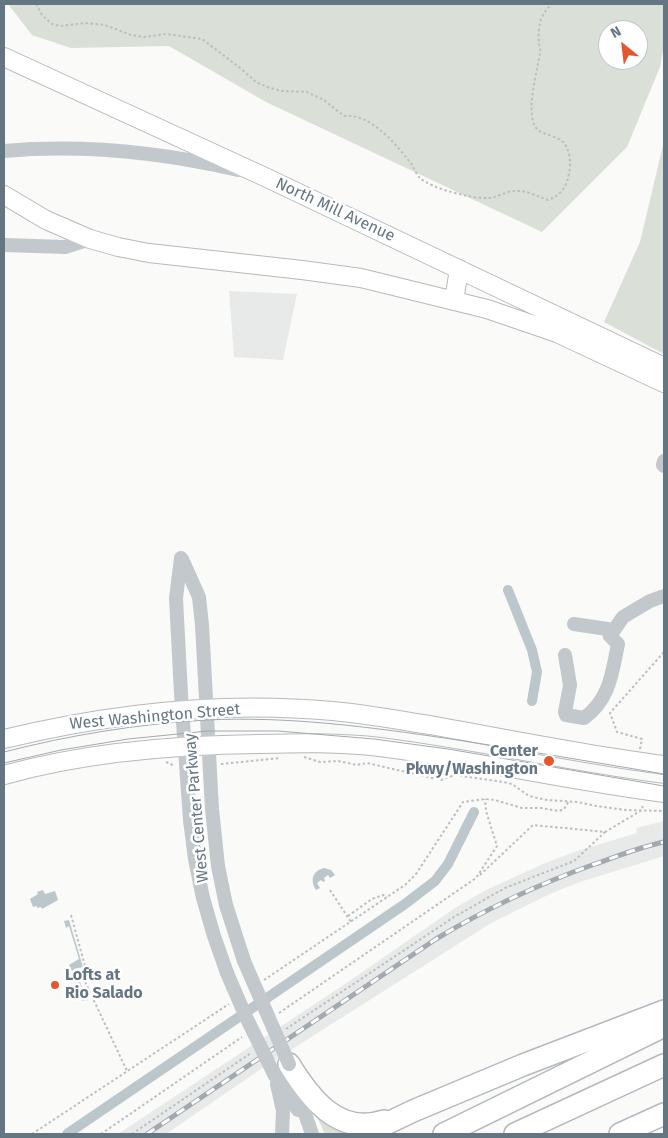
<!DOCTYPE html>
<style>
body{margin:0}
#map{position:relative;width:668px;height:1138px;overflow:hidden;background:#fafaf8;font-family:"Fira Sans",sans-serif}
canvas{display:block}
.frame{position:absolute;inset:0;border:5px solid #657683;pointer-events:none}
.north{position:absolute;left:598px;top:20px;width:50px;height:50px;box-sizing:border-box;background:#fff;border:1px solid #c1c8cd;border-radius:50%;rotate:331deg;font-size:14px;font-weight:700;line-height:20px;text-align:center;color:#657683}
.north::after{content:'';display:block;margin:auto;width:18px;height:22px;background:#e4572e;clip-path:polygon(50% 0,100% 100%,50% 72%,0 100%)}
</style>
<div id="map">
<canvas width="668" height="1138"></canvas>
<div class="frame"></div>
<div class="north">N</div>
</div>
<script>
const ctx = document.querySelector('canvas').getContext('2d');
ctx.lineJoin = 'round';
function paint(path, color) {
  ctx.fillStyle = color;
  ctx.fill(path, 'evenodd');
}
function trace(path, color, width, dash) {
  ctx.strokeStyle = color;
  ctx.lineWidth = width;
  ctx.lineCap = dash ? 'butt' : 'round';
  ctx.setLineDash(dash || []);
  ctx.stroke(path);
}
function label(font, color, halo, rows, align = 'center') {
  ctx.font = font + ' "Fira Sans",sans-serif';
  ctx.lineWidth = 5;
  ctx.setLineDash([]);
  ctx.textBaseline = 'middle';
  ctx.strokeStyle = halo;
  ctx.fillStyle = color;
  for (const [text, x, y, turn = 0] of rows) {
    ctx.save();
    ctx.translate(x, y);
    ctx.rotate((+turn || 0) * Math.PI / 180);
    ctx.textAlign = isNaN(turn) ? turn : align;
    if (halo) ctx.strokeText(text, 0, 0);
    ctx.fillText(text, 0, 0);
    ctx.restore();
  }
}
paint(new Path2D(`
 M229 291 297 294 283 360 234 357Z
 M664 821V856L583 881 552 893 491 923 261 1069 166 1134H118L345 984 455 908 486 890 543 864 574 852 637 833 636 828Z`), '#e8e9e9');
paint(new Path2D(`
 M8 4H664V46L660 67 627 147 542 232 266 102 169 46 71 48 32 35ZM608 30H638V60H608Z
 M664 141V354L604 322 640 242Z
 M313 1108 353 1129 341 1134H325Z`), '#dadfd7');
paint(new Path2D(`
 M324 868 331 870 335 875 330 878 328 875 324 878 325 881 323 882 321 880 317 883 320 888 316 890C310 881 312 871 324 868Z
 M43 890 45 894 55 891 58 900 42 909 41 907 37 908V906L33 907 30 899 38 894 37 892Z
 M69 920 83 967 74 969 88 1000 82 1001 81 998 84 996 69 965 79 959 69 926 66 928 64 921Z`), '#bbc7cb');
trace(new Path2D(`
 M508 590 532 650 537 672 532 701
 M67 1134 405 904 435 881 448 864 474 812`), '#bbc7cb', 10);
const major = new Path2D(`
 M4 57 265 177 664 367
 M4 195 46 220 90 239 118 247 149 253 302 270 361 278 487 309 557 333 664 383
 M454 301 459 269
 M4 739C111 713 223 701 333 711 366 714 398 720 430 725 508 739 586 755 664 765
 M4 775C86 752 173 745 259 744 299 743 340 742 380 747 475 759 569 781 664 793`);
const highway = new Path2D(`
 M289 1064C310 1098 338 1136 384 1121
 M365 1134 413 1111 523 1065 664 1011
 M444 1134 664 1026
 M515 1134 664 1065
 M620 1134 664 1114`);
trace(major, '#b5babe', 20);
trace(highway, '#b4b9bd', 24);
trace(new Path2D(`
 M36 4 42 15 52 24 60 26 86 23 105 25 131 35 144 37 166 34 202 39 239 67 256 82 267 87 282 91 307 92 324 100 344 116C371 113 397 145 412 165 414 169 417 175 420 178 432 189 473 199 489 198 498 197 506 191 515 191 526 190 537 196 548 200 553 198 557 196 561 192 571 181 574 153 563 142 553 133 536 136 533 121 528 103 537 72 540 53 541 49 539 46 539 42 538 35 539 26 541 19 544 13 547 8 552 4
 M640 749 642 739 617 732 610 713 664 652
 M304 757 320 762 338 761 357 765 367 763 441 780 455 775 503 782 512 784 529 796 547 800 578 802 596 806 626 810 664 811
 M166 762 175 766
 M221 764 280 758
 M480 875 533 825 605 832 642 810 643 804
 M330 890 351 922
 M71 915 85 966 82 975 127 1071
 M348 916 372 899 383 895 387 897
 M264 980 405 885 416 874 463 802 485 799 495 800 522 808H541L559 811 564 809 569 801
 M279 1013 476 878 497 846 486 811 485 799
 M286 1029 454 917 505 888 574 861 605 832
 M32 1134 229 1004
 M101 1134 242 1037
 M132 1134 251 1053`), '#bbbfc2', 2, [2.5, 2.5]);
trace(new Path2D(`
 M4 151C83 144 160 152 238 170
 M4 245 65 247 90 239
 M664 461 663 465 664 466
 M181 558 176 598 181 694 190 820 195 859 203 898 214 936 227 973
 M182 559 199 597 202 625 212 809 218 866 226 905 244 961
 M574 624 614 630
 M565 655 570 685 565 712 566 715 584 718C610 699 612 673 618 644L610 636 623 617 650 601 664 596
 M274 1074 298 1110
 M293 1079 312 1134
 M277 1084 283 1111 282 1134`), '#c3c8cc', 14);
trace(major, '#fff', 18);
trace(highway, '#fff', 21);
trace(new Path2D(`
 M4 752C70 735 138 724 206 720 288 716 370 727 451 739 522 750 593 762 664 774
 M4 763 61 750 128 739 208 731H278L374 739 448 749 664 786`), '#a2aab0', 1);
const rail = new Path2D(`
 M147 1134 436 939C487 908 539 884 595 864 618 856 640 847 664 842`);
trace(rail, '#a2aab0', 5);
trace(rail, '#fff', 3, [9]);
trace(new Path2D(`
 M244 961 289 1064
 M227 973 246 1017 274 1074`), '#c3c8cc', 14);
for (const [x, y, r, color] of [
 [549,761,6,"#e4572e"],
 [55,985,5,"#e4572e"]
]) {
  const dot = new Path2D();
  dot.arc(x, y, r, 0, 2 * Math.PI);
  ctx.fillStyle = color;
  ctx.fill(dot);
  trace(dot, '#fff', 2);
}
label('16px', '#657683', '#fff', [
 ["North Mill Avenue",335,210,25],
 ["West Washington Street",155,717,-5],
 ["West Center Parkway",197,808,-95]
]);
label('bold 16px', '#657683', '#fff', [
 ["Center",538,752],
 ["Pkwy/Washington",538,770],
 ["Lofts at",65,976,"left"],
 ["Rio Salado",65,994,"left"]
], 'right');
</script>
